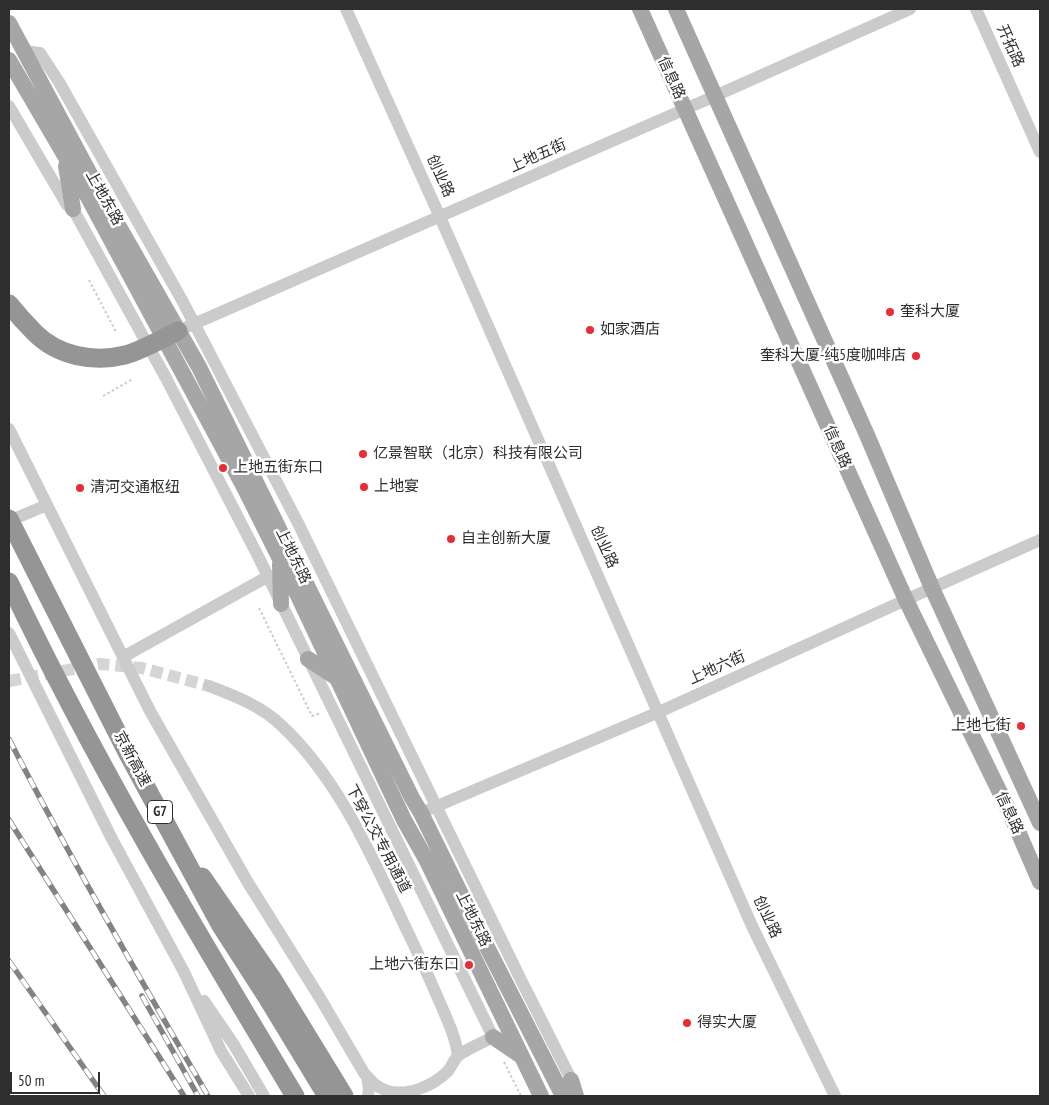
<!DOCTYPE html>
<meta charset="utf-8">
<style>
body{margin:0}
#map{position:relative;width:1049px;height:1105px;overflow:hidden;background:#fff;font-family:"PT Sans Narrow",sans-serif}
canvas{display:block}
.frame{position:absolute;inset:0;border:10px solid #2e2e2e;pointer-events:none}
.scale{position:absolute;left:10px;top:1072px;width:90px;height:22px;box-sizing:border-box;border:2px solid #2e2e2e;border-top:0;padding-left:6px;font-size:15px;line-height:18px;white-space:nowrap;color:#2e2e2e;-webkit-text-stroke:4px #fff;paint-order:stroke}
</style>
<div id="map">
<canvas width="1049" height="1105"></canvas>
<div class="frame"></div>
<div class="scale">50 m</div>
</div>
<script>
const ctx = document.querySelector('canvas').getContext('2d');
ctx.lineJoin = 'round';
function trace(path, color, width, dash) {
  ctx.strokeStyle = color;
  ctx.lineWidth = width;
  ctx.lineCap = dash ? 'butt' : 'round';
  ctx.setLineDash(dash || []);
  ctx.stroke(path);
}
function label(font, color, halo, rows, align = 'center') {
  ctx.font = font + ' "PT Sans Narrow","Noto Sans SC",sans-serif';
  ctx.lineWidth = 5;
  ctx.setLineDash([]);
  ctx.textBaseline = 'middle';
  ctx.strokeStyle = halo;
  ctx.fillStyle = color;
  for (const [text, x, y, turn = 0] of rows) {
    ctx.save();
    ctx.translate(x, y);
    ctx.rotate((+turn || 0) * Math.PI / 180);
    ctx.textAlign = isNaN(turn) ? turn : align;
    if (halo) ctx.strokeText(text, 0, 0);
    ctx.fillText(text, 0, 0);
    ctx.restore();
  }
}
trace(new Path2D(`
 M9 681 100 664 142 668 209 686`), '#d5d5d5', 12, [12, 6]);
trace(new Path2D(`
 M89 280 116 332
 M103 396 133 379
 M259 608 312 716 321 713
 M504 1062 521 1096`), '#cbcbcb', 2, [2.5, 2.5]);
trace(new Path2D(`
 M346 9 440 217 752 926 835 1096
 M976 9 1040 152
 M24 51 40 53 59 82 183 302 298 523 521 980 575 1087
 M9 106 67 205 73 209 167 380 259 558 493 1037C482 1043 469 1048 459 1055 454 1059 452 1066 448 1071 433 1086 406 1098 385 1090 376 1087 370 1080 364 1073L320 998 247 881 150 711 9 429
 M187 327 715 96 910 9
 M9 521 47 505
 M9 633 112 839 184 972 221 1051 249 1096
 M123 657 267 577
 M209 686C235 696 262 706 282 726 343 783 377 869 413 943 423 964 432 984 441 1005 448 1022 456 1038 458 1056
 M430 809 659 712 932 588 1040 540
 M204 1001 234 1045 264 1096
 M367 1076 369 1089 368 1096`), '#cbcbcb', 12);
trace(new Path2D(`
 M640 9 906 600 1010 813 1040 882
 M676 9 867 435 932 588 1040 823
 M9 23 106 204 199 367 412 798 421 813 487 947 563 1096
 M9 60 75 173 244 487 294 587 404 820 426 859 541 1096
 M66 166 73 209
 M280 564 281 604
 M308 659 337 678
 M493 1037 521 1056
 M571 1080 576 1096`), '#a6a6a6', 16);
trace(new Path2D(`
 M9 304C17 314 26 324 35 333 58 356 94 363 125 355 143 350 161 339 178 331
 M202 877 273 980 344 1096`), '#959595', 19);
const rail = new Path2D(`
 M9 739C71 860 140 978 208 1096
 M9 820 184 1096
 M9 961 104 1096
 M142 996 198 1096`);
trace(rail, '#838383', 5.5);
trace(rail, '#fff', 4, [11]);
trace(new Path2D(`
 M9 519 127 752 220 924 267 997 327 1096
 M9 582C93 759 194 928 295 1096`), '#959595', 19);
for (const [x, y, r, color] of [
 [890,312,5,"#e82d34"],
 [590,330,5,"#e82d34"],
 [916,356,5,"#e82d34"],
 [363,454,5,"#e82d34"],
 [223,468,5,"#e82d34"],
 [364,487,5,"#e82d34"],
 [80,488,5,"#e82d34"],
 [451,539,5,"#e82d34"],
 [1021,726,5,"#e82d34"],
 [469,965,5,"#e82d34"],
 [687,1023,5,"#e82d34"]
]) {
  const dot = new Path2D();
  dot.arc(x, y, r, 0, 2 * Math.PI);
  ctx.fillStyle = color;
  ctx.fill(dot);
  trace(dot, '#fff', 2);
}
for (const [x, y, w] of [
 [160,812,25]
]) {
  const box = new Path2D();
  box.roundRect(x - w / 2, y - 11.5, w, 23, 4);
  ctx.fillStyle = '#fff';
  ctx.fill(box);
  trace(box, '#2e2e2e', 1);
}
label('bold 14px', '#2e2e2e', null, [
 ["G7",160,812]
]);
label('15px', '#2e2e2e', '#fff', [
 ["开拓路",1010,46,66],
 ["信息路",671,78,66],
 ["上地五街",538,156,-24],
 ["创业路",440,176,66],
 ["上地东路",104,198,61],
 ["信息路",837,447,66],
 ["创业路",604,547,66],
 ["上地东路",293,556,64],
 ["上地六街",717,668,-24],
 ["京新高速",132,759,62],
 ["信息路",1009,813,65],
 ["下穿公交专用通道",378,839,62],
 ["创业路",767,917,65],
 ["上地东路",473,919,64]
]);
label('15px', '#2e2e2e', '#fff', [
 ["奎科大厦",900,312],
 ["如家酒店",600,330],
 ["奎科大厦-纯5度咖啡店",906,356,"right"],
 ["亿景智联（北京）科技有限公司",373,454],
 ["上地五街东口",233,468],
 ["上地宴",374,487],
 ["清河交通枢纽",90,488],
 ["自主创新大厦",461,539],
 ["上地七街",1011,726,"right"],
 ["上地六街东口",459,965,"right"],
 ["得实大厦",697,1023]
], 'left');
</script>
